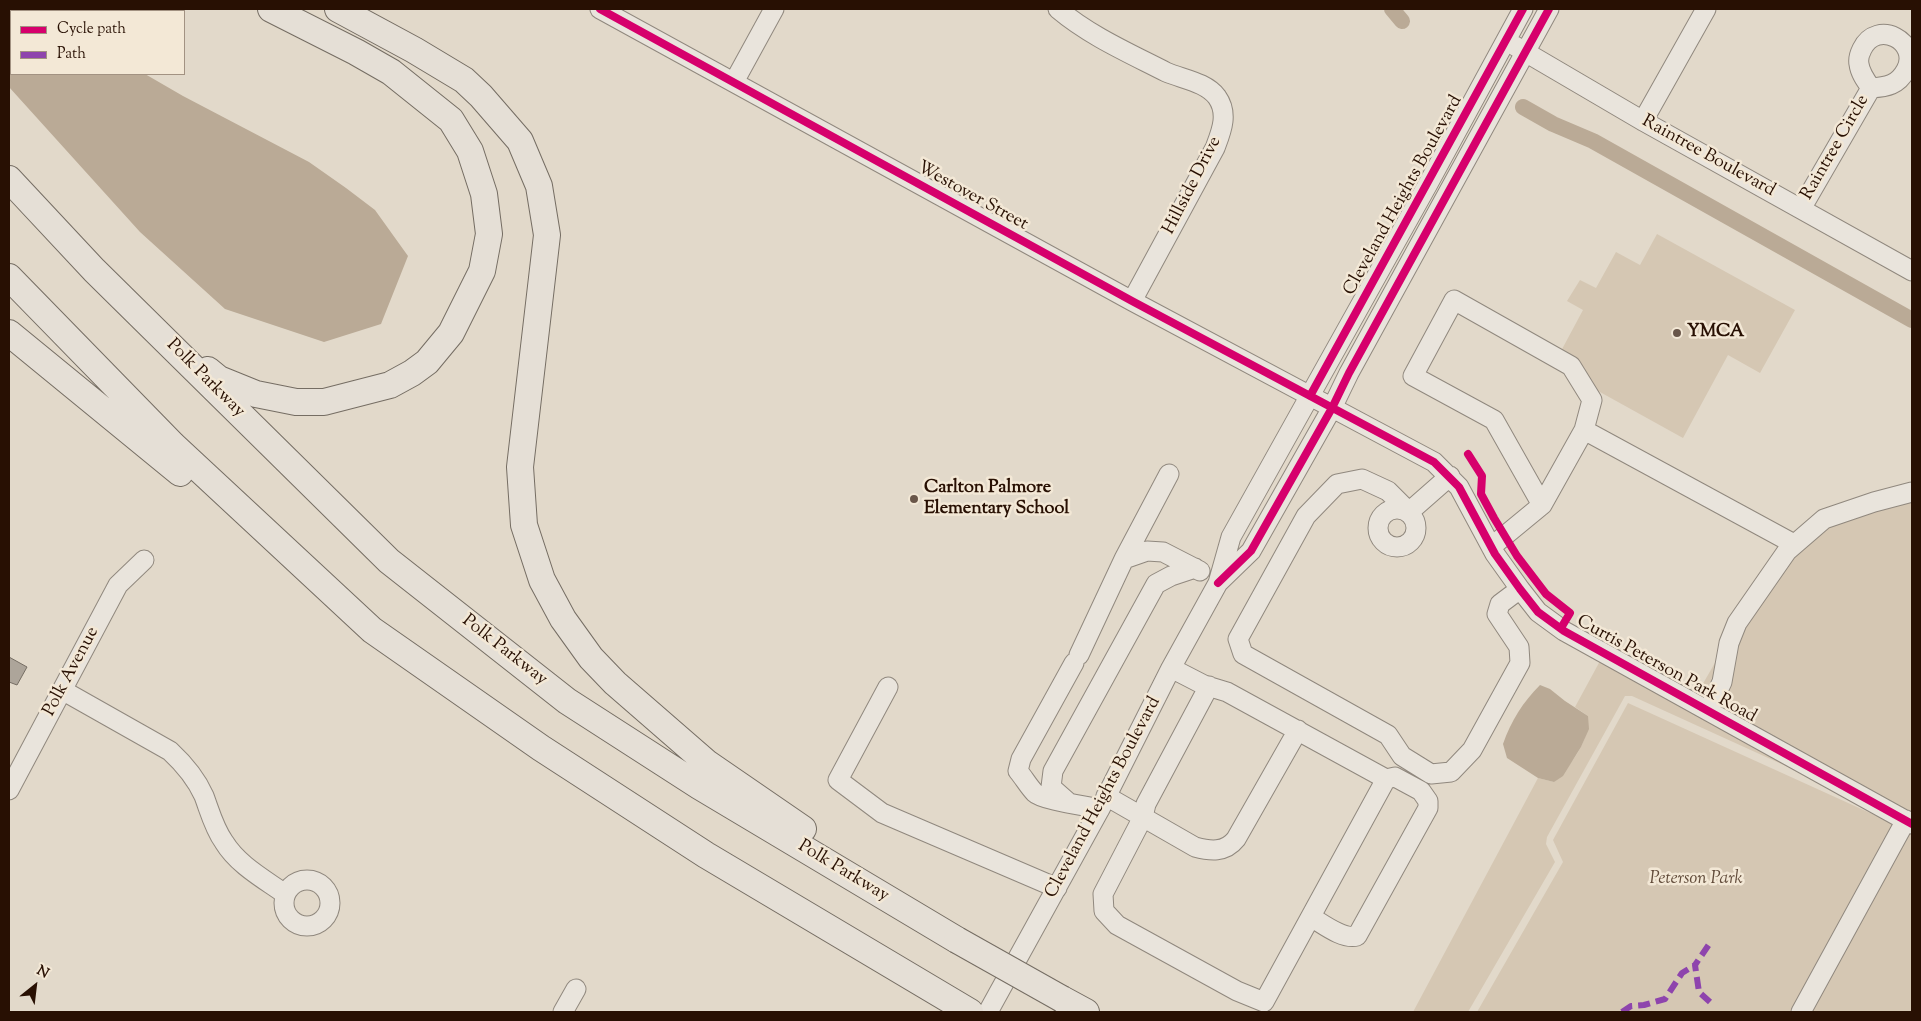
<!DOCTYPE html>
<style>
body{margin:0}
#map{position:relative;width:1921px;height:1021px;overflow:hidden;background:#e2d9ca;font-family:"Sorts Mill Goudy",serif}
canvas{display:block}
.frame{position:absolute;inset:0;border:10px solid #281003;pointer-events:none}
.legend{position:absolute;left:10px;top:10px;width:175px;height:65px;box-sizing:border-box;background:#f3e8d6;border:1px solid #a29282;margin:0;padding:6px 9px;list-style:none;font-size:15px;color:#281003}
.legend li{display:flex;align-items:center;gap:10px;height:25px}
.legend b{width:25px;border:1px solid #a29282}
.north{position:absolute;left:10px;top:961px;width:50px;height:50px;-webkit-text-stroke:4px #f3e8d6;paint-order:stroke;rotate:29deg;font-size:14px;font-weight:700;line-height:20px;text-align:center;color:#281003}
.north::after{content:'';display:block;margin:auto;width:18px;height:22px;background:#281003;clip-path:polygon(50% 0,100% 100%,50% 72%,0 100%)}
</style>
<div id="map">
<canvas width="1921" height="1021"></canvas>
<div class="frame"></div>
<ul class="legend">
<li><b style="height:6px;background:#d6006c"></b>Cycle path</li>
<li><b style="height:6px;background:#8e44ad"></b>Path</li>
</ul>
<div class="north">N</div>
</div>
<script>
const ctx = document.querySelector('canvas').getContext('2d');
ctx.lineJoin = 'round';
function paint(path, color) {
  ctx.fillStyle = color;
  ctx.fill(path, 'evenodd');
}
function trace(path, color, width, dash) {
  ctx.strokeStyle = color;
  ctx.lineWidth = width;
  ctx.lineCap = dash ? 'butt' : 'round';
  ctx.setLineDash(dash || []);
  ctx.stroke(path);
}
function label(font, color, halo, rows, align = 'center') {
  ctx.font = font + ' "Sorts Mill Goudy",serif';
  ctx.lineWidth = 5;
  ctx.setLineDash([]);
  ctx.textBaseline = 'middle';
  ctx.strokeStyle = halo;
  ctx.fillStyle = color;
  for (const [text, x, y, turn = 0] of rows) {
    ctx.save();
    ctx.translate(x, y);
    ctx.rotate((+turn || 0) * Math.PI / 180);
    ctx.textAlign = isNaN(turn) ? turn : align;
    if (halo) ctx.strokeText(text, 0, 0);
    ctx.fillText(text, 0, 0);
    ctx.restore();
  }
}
paint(new Path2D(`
 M1657 234 1795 310 1760 373 1728 355 1683 438 1553 366 1583 310 1567 301 1580 280 1596 288 1616 252 1640 265Z
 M1912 501V813L1697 694 1789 534Z
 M1600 661 1799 772 1632 696H1625L1547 837 1546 844 1555 862 1468 1012H1413L1538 778 1554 782C1572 763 1589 743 1588 716L1575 707Z
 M1628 703 1912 832V1012H1477L1563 862 1553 840Z`), '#d5c7b3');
paint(new Path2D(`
 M9 9H35L39 11H11V74H145L183 96 309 162 346 188 375 210 408 256 381 324 324 342 225 309 140 232 9 87Z
 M1540 685 1550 689 1565 701 1588 716 1589 729 1581 747 1563 776 1554 782 1538 778 1507 758 1503 744C1511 721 1523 702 1540 685Z`), '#baaa96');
trace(new Path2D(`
 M1392 9 1402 21
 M1523 107 1553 124 1593 141 1912 320`), '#baaa96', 16);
const building = new Path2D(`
 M9 657 27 667 17 685 9 682Z`);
paint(building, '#ada59a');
trace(building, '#756d63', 1);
const minor = new Path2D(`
 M600 9 1132 301 1434 462 1459 487 1495 554 1520 589 1538 612 1564 631 1912 824
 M1058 9C1090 36 1129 53 1166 72 1182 79 1206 82 1217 97 1229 114 1221 132 1215 148L1132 301
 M1515 46 1643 121 1912 271
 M734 82 774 9
 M1643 121 1706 9
 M1801 209 1871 88C1887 87 1898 85 1906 70 1921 42 1877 18 1862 49 1860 53 1858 59 1859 64 1860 73 1866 81 1871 88
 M1584 430 1794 544
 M1450 476 1409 512 1388 491 1362 479 1337 484 1306 516 1238 639 1243 654 1388 735 1402 756 1431 774 1451 772 1472 750 1520 663 1519 647 1497 614 1500 604 1520 589
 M1378 528a19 19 0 1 1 38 0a19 19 0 1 1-38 0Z
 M1491 547 1542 505 1584 430 1592 400 1571 366 1454 300 1413 376 1494 420 1542 505
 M1124 559 1169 474
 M1219 582 1251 551 1332 408 1349 373 1549 9
 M1079 655 1124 559 1147 551 1163 552 1200 571
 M1074 663 1021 759 1018 771C1024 778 1029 787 1035 793 1042 800 1087 806 1100 809
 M1171 668 1204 685 1227 692 1386 779 1264 1002 1237 991 1117 925 1104 911 1103 894 1143 817 1146 804 1209 686
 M888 687 838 780 882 813 1057 888
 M62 690 170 751C184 764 196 778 204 796 210 812 214 828 224 842 238 865 264 879 285 894
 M1708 711 1722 682 1729 643 1737 623 1787 551 1824 519 1874 502 1912 492
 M9 790 118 585 144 560
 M1106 796 1195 847C1210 851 1225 853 1236 839L1298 730
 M1068 802 1051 787 1053 771 1156 584 1171 576 1195 568
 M284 903a23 23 0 1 1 46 0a23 23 0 1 1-46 0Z
 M1311 917C1323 924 1343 940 1357 936L1428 808V801L1421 791 1395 777 1386 779
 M563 1012 576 989
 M988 1012 1100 809 1171 668 1218 583 1231 537 1428 184 1523 9
 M1801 1012 1906 820`);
const highway = new Path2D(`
 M338 9 414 50 464 80 481 96 520 141 539 186 547 235 520 467 524 525 542 580 563 619 591 658 615 683 707 763 803 829
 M9 179 94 270 389 561 567 701 699 786 957 940
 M9 277 173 445 372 630 541 748 706 855 970 1012
 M9 333 180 473
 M208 370 219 379 256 394 296 402H324L390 385 412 373 427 362 451 333 482 271 489 234 484 194 470 151 451 120 391 72 356 52 271 9
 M1062 999 1086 1012`);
trace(minor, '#90887e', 21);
trace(highway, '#756d63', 28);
trace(minor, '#e9e4dc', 19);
trace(highway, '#e5dfd6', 26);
const highwayBridge = new Path2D(`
 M957 940 1062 999`);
trace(highwayBridge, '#756d63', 28, []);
trace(highwayBridge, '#e5dfd6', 26);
trace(new Path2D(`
 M1710 1002 1699 992 1695 965 1710 943
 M1622 1012 1631 1006 1644 1005 1665 999 1682 973 1695 965`), '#8e44ad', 6, [12, 6]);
trace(new Path2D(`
 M600 9 1132 301 1434 462 1459 487 1495 554 1520 589 1538 612 1564 631 1912 824
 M1310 396 1523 9
 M1468 454 1482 476 1481 494 1494 518 1517 556 1546 594 1570 613 1561 628
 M1218 583 1251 551 1332 408 1349 373 1549 9`), '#d6006c', 8);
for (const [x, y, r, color] of [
 [1677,333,5,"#695649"],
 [914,499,5,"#695649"]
]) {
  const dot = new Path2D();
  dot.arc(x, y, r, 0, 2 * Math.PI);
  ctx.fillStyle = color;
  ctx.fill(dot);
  trace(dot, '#f3e8d6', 2);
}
label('18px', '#281003', '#f3e8d6', [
 ["Raintree Circle",1836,148,-60],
 ["Raintree Boulevard",1708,157,29],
 ["Hillside Drive",1193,186,-63],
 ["Cleveland Heights Boulevard",1404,196,-61],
 ["Westover Street",972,197,29],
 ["Polk Parkway",205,379,45],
 ["Polk Parkway",504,651,38],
 ["Curtis Peterson Park Road",1666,670,29],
 ["Polk Avenue",72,672,-62],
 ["Cleveland Heights Boulevard",1104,798,-62],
 ["Polk Parkway",843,872,31]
]);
label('bold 18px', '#281003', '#f3e8d6', [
 ["YMCA",1687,333],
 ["Carlton Palmore",924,489],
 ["Elementary School",924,510]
], 'left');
label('italic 18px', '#614b3a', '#f3e8d6', [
 ["Peterson Park",1696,880]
]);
</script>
